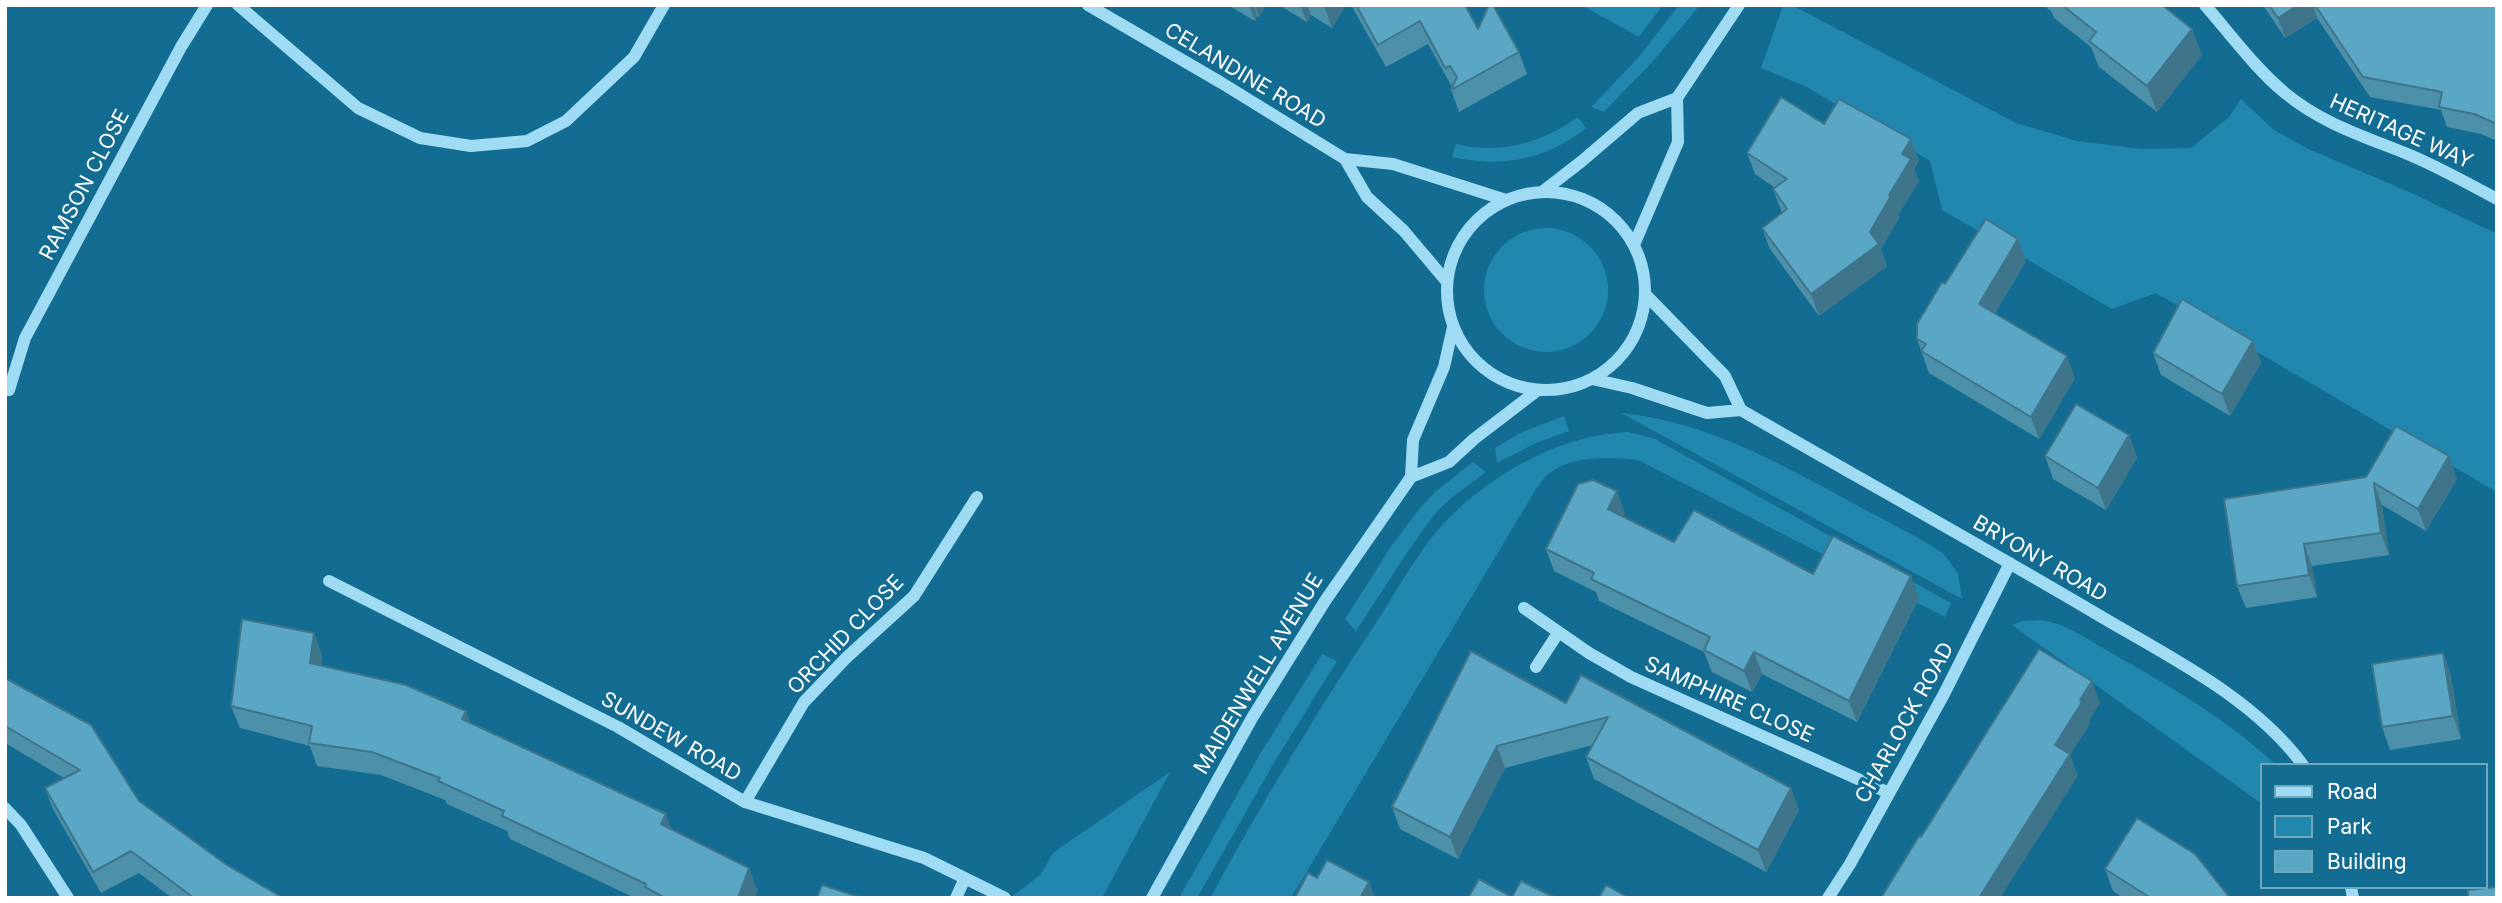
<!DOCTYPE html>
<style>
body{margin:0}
#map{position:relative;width:2502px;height:903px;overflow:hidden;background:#136c91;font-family:Inter,sans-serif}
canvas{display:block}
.frame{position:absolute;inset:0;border:7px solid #fff;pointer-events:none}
.legend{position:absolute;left:2260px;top:763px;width:228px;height:126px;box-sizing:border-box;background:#136c91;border:2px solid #71a7bd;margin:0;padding:9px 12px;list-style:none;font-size:21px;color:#fff}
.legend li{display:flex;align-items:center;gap:14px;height:35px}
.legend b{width:35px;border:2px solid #71a7bd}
</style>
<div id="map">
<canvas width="2502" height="903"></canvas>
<div class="frame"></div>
<ul class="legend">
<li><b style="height:9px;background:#9fdbf2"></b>Road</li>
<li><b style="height:19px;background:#2187ae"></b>Park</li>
<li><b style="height:19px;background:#5aa7c5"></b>Building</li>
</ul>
</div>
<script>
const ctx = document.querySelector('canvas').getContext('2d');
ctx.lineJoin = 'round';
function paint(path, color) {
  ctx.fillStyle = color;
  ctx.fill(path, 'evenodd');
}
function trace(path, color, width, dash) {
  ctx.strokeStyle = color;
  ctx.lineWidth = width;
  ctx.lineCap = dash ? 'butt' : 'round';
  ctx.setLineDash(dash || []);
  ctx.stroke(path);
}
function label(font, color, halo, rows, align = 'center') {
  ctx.font = font + ' Inter,sans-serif';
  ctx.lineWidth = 7;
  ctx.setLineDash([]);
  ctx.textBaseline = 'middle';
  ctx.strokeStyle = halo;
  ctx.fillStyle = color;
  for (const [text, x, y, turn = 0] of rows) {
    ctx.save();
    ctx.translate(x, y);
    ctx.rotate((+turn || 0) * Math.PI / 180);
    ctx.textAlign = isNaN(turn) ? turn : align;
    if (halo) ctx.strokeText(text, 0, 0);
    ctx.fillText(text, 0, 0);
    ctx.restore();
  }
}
paint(new Path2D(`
 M1581 5H1663L1639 37Z
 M1679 5H1700L1655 59 1604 112 1591 107 1638 58Z
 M1783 5H1792L2016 123 2077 141 2141 149 2191 148 2229 117 2241 99 2274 130 2306 148 2414 194 2497 234V492L2156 293 2112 309 1942 210 1930 161 1807 87 1761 68Z
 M1578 117 1586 128C1546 160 1501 168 1452 157L1456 144C1500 155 1542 143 1578 117Z
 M1484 290a62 62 0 1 1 124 0a62 62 0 1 1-124 0Z
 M1621 413C1707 421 1785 466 1860 507 1888 522 1918 536 1944 554L1958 574 1962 599Z
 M1564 416 1569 431 1536 443 1497 463 1495 448 1520 433Z
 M1628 432 1655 439 1951 603 1945 617 1638 460C1610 457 1575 455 1551 472 1545 476 1541 483 1536 489L1291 898H1210C1262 803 1317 711 1377 621 1401 585 1422 543 1454 513 1500 469 1563 435 1628 432Z
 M1473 462 1486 472 1455 495 1438 510 1408 551 1356 631 1345 619 1392 545 1420 508 1436 491Z
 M2040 620C2067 623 2090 641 2113 654 2171 687 2227 719 2276 765H2262V804L2012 625 2022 621Z
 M1322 654 1337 661 1275 761 1197 898H1179L1260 754Z
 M1170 772 1102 898H1010L1040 875 1054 852Z`), '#2187ae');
trace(new Path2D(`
 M238 5 358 108 420 138 471 146 527 141 566 121 634 57 664 5
 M1088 5 1220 82 1345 159 1393 164 1506 200
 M2205 5C2231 35 2255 68 2285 93 2321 123 2363 136 2405 153 2437 166 2467 183 2497 199
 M1345 159 1367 197 1404 231 1447 282
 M1542 192 1582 161 1638 113 1677 98 1739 5
 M1447 291a99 99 0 1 1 198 0a99 99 0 1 1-198 0Z
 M1634 245 1678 142 1677 98
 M1646 295 1725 376 1741 410C1859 478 1978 544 2095 613 2167 656 2252 696 2303 765
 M1592 379 1632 388 1707 413 1741 410
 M5 390H9L25 338 181 47 207 5
 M1411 477 1449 462 1474 439 1538 390
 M329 581 618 727 745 802 924 858 1005 898
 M1524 608 1589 653 1631 677 1889 793
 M1536 667 1558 633
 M745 802 804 702 846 658 914 596 977 497
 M5 808 21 825 68 898
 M2351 887 2353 898
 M956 898 965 878
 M1152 898 1252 718 1325 601 1411 477 1413 440 1444 367 1453 327
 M1828 898 1850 864 1944 694 2010 563`), '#9fdbf2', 12);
paint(new Path2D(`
 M1228 5H1266L1259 17 1257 16 1255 21Z
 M1279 5H1346L1332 28 1311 15 1307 22Z
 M1351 5H1465L1478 29 1519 52 1527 74 1459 112 1451 90 1452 87 1428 44 1386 67Z
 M2043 5H2162L2192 29 2202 55 2157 112 2099 67 2091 47 2054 18 2052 12Z
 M2263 5H2497V141L2481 134 2447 127 2441 110 2370 97 2317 18 2285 38Z
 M1911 139 1919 161 1914 169 1919 181 1898 215 1899 218 1881 249 1887 266 1819 316 1770 249 1762 228 1782 213 1773 189 1775 188 1755 174 1747 153Z
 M2026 261 1995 313 2075 378 2039 439 1929 373 1917 339 1945 284Z
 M2253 341 2261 363 2230 416 2161 375 2153 353Z
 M2129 435 2137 458 2106 510 2053 479 2045 456Z
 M2366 477 2457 479 2426 531 2382 505 2389 555 2312 566 2317 597 2246 608 2237 586Z
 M1625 513 1623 516 1674 542 1919 598 1857 722 1762 674 1752 692 1712 672 1704 652 1599 601 1596 592 1554 571 1546 549Z
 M314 633 322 656 321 666 466 711 470 723 671 829 749 868 757 890 755 898H635L510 839 507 831 447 804 445 800 381 775 317 766 310 746 240 728 231 706Z
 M2443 653 2451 676 2461 739 2390 750 2382 727Z
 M1581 675 1791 788 1799 810 1766 872 1594 779 1586 757 1593 745 1505 768 1458 859 1400 829 1392 807 1566 703Z
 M5 678 139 801 227 865 283 898H172L139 873 101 893 53 809 45 788 64 778 5 743Z
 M2105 869 2230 898H2123L2113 891Z`), '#4d90a9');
paint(new Path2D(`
 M1249 5H1254L1257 16 1255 21Z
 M1255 5H1266L1259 17Z
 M1300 5H1307L1311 15 1307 22Z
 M1324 5H1346L1332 28Z
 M2298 5H2313L2317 18 2285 38 2278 18Z
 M2192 29 2202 55 2157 112 2147 86Z
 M1911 139 1919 161 1914 169 1919 181 1898 215 1899 218 1881 249 1887 266 1819 316 1811 294 1870 232 1889 195 1902 154Z
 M2018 239 2026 261 1987 326 1979 304Z
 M2253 341 2261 363 2230 416 2222 394Z
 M2067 356 2075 378 2039 439 2031 417Z
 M2129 435 2137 458 2106 510 2098 488Z
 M2449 456 2457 479 2426 531 2418 509Z
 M2374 483 2382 505 2389 555 2381 533Z
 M1617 491 1625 513 1616 531 1608 509Z
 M2304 544 2312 566 2317 597 2309 575Z
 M1911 576 1919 598 1857 722 1849 701Z
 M314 633 322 656 318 686 310 663Z
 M1754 652 1762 674 1752 692 1744 671Z
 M2443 653 2451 676 2461 739 2453 716Z
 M2092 681 2100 703 2089 721 2090 724 2070 755 2078 776 2000 898H1979L2055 745Z
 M466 711 474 733 462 719Z
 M1497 746 1505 768 1458 859 1450 837Z
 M1791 788 1799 810 1766 872 1758 850Z
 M666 814 674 836 661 824Z
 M749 868 757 890 755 898H738Z
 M1369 882 1375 898H1360Z`), '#3f758a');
const building = new Path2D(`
 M1356 5H1465L1478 29 1489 5H1493L1519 52 1451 90 1457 77 1450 66 1445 68 1420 21 1378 45Z
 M2062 5H2162L2192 29 2147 86 2089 41 2096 32Z
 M2269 5H2298L2278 18Z
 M2315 5H2497V124L2474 114 2439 107 2442 92 2363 77Z
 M1781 97 1824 124 1839 99 1911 139 1902 154 1911 159 1889 195 1891 196 1870 232 1879 244 1811 294 1762 228 1787 209 1773 189 1787 179 1747 153Z
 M1986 219 2018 239 1979 304 2067 356 2031 417 1921 351 1926 344 1917 339V324L1942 282 1945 284Z
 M2182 299 2253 341 2222 394 2153 353Z
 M2076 404 2129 435 2098 488 2045 456Z
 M2396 426 2449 456 2418 509 2374 483 2381 533 2304 544 2309 575 2237 586 2224 499 2366 477Z
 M1593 480 1617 491 1608 509 1674 542 1694 510 1813 574 1833 536 1911 576 1849 701 1754 652 1744 671 1704 650 1710 637 1591 579 1594 573 1546 549 1578 484Z
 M242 619 314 633 310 663 406 685 466 711 462 719 666 814 661 824 749 868 738 898H665L645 887 646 884 502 816 504 811 438 781 440 778 372 752 309 743 312 726 231 706Z
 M2039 649 2092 681 2080 700 2082 702 2055 745 2070 754 1979 898H1881L1919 836 1921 837Z
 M1471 651 1566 703 1581 675 1791 788 1758 850 1586 757 1608 717 1497 746 1450 837 1392 807Z
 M2443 653 2453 716 2382 727 2372 664Z
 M5 678 91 725 139 801 227 865 283 898H194L131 851 93 872 45 788 80 770 5 726Z
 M2137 818 2195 854 2230 898H2151L2105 869Z
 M1327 860 1369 882 1360 898H1295L1308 873 1317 878Z
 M1479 879 1512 897 1521 881 1556 898H1468Z
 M822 885 862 898H817Z
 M1606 885 1629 898H1599Z
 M2497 887V898H2468V890Z`);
paint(building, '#5aa7c5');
trace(building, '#3f758a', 2);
label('21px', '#fff', '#136c91', [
 ["CELANDINE ROAD",1245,76,31],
 ["HERITAGE WAY",2401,132,24],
 ["RAMSON CLOSE",85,185,-62],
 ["BRYONY ROAD",2040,559,30],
 ["ORCHID CLOSE",846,635,-46],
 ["MAIDENWELL AVENUE",1259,674,-59],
 ["SAMPHIRE CLOSE",1729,700,24],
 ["CHARLOCK ROAD",1905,723,-61],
 ["SUNDEW ROAD",671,737,30]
]);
</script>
